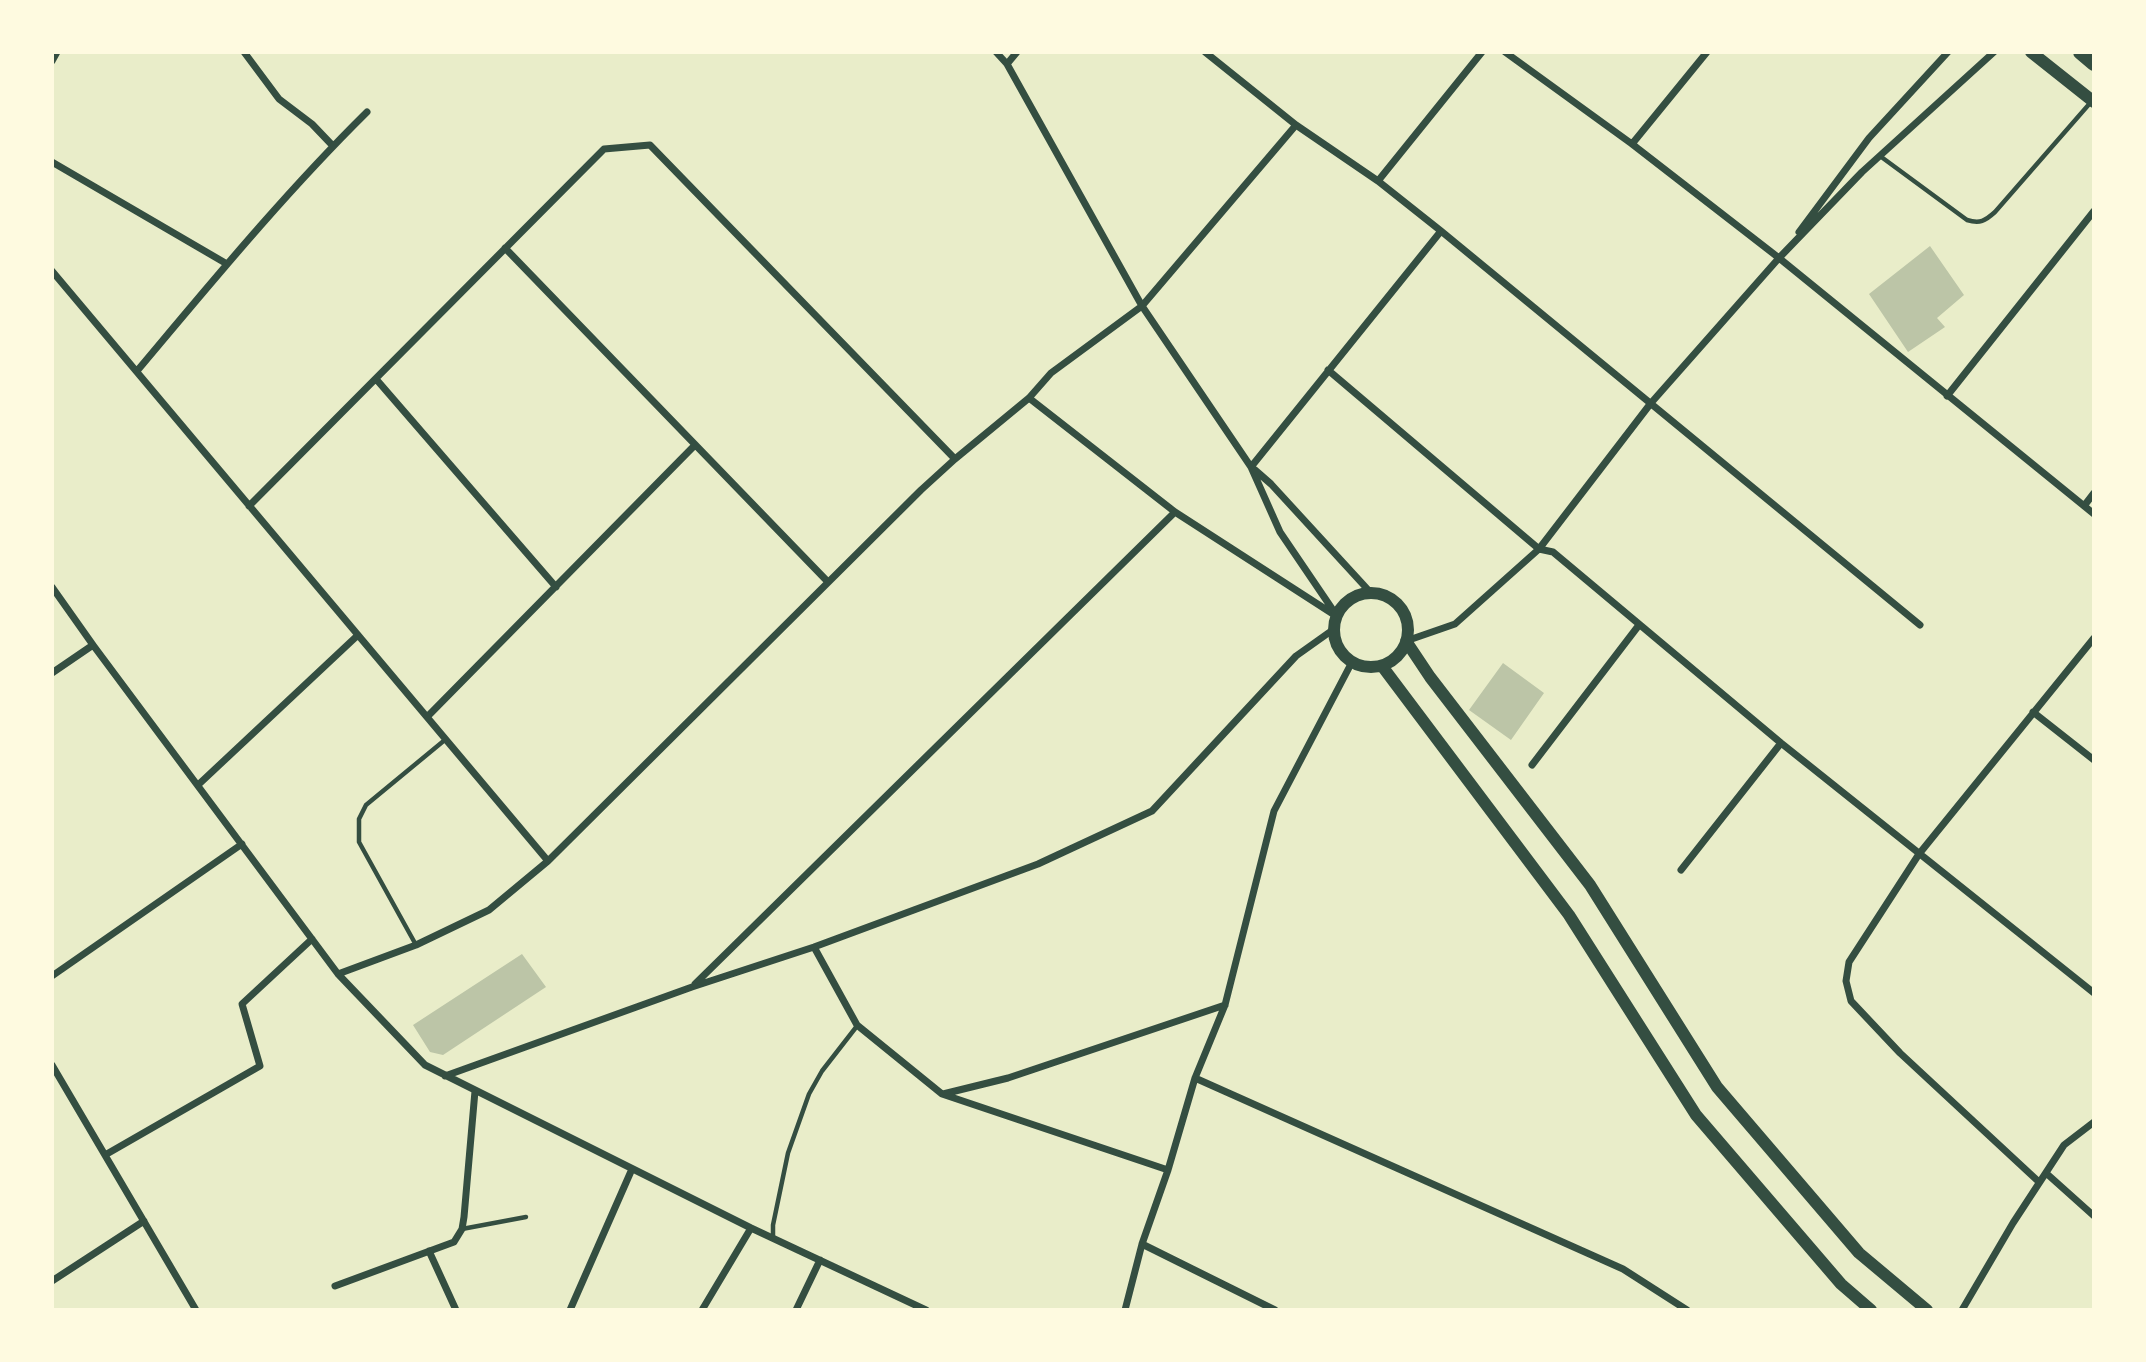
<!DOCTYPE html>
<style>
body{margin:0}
#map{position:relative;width:2146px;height:1362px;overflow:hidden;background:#e9edc9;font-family:Inter,sans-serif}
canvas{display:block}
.frame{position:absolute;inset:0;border:54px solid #fefae0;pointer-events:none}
</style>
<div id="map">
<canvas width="2146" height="1362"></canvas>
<div class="frame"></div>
</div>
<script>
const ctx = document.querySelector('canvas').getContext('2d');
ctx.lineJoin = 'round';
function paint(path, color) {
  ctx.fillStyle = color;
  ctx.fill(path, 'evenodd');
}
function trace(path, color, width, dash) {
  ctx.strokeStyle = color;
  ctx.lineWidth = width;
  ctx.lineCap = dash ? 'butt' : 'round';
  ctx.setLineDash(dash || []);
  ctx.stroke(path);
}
paint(new Path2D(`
 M1930 246 1964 295 1937 318 1945 327 1908 352 1869 294Z
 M1503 663 1544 693 1511 740 1469 710Z
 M522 954 546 987 443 1055 430 1052 413 1025Z`), '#bcc5a7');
trace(new Path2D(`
 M1880 156 1967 220C1980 224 1985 221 1995 212L2091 102
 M416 945 359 842V819L366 805 446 739
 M462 1229 526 1217
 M773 1238V1225L788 1153 809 1094 822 1071 857 1026`), '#344e41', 4.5);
trace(new Path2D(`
 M244 52 279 99 312 124 333 146
 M996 52 1007 64 1142 306 1251 467 1280 532 1337 616
 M1205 52 1296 125 1378 181 1441 231 1920 625
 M1505 52 1632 144 1779 258 2094 514
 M52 61 57 52
 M1007 64 1017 52
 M1632 144 1707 52
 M52 162 227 264
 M1378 181 1482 52
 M1799 232 1869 138 1948 52
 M505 248 828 582
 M52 271 548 861
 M1328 370 1539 549 1553 552 1781 743 2094 993
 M137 371C211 283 285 193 367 112
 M376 379 556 587
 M1947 396 2094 211
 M1029 398 1175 512 1333 614
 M1251 467 1441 231
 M1255 470 1271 484 1371 593
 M249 506 604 149 650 145 955 459
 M2084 506 2094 493
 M52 587 93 645 338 974 425 1065 751 1228 926 1310
 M1406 641 1455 624 1539 549 1651 403 1779 258 1862 172 1994 52
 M52 673 93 645
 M2033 712 2094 760
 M427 717 695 445
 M1532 765 1639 625
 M198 785 358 635
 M1681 870 1781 743
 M814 947 857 1025 942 1094 1168 1170
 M338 974 416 945 489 910 548 861 921 490 955 459 1029 398 1051 373 1142 306 1296 125
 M52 976 242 844
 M695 984 1175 512
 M52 1065 196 1310
 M445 1076 692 987 814 947 1038 864 1152 811 1296 656 1334 629
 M1195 1078 1623 1269 1687 1310
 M943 1094 1008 1078 1225 1005
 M105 1155 260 1066 242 1004 312 939
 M2046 1173 2094 1216
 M2039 1182 1900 1053 1851 1001 1846 981 1849 962 1919 854 2094 638
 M1142 1244 1275 1310
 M429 1251 456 1310
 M52 1281 144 1221
 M335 1286 454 1242 462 1229 464 1217 475 1091
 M570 1310 632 1169
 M702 1310 751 1228
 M796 1310 820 1260
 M1125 1310 1142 1244 1168 1170 1195 1078 1225 1005 1274 811 1352 662
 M1962 1310 2013 1223 2064 1145 2094 1122`), '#344e41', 7);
trace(new Path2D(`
 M2031 52 2094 102
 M1334 630a37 37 0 1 1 74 0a37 37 0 1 1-74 0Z
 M1406 641 1430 677 1590 885 1717 1087 1859 1253 1927 1310
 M1382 666 1569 915 1696 1115 1841 1284 1871 1310`), '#344e41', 12);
trace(new Path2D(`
 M2081 52 2094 63`), '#344e41', 16);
</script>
